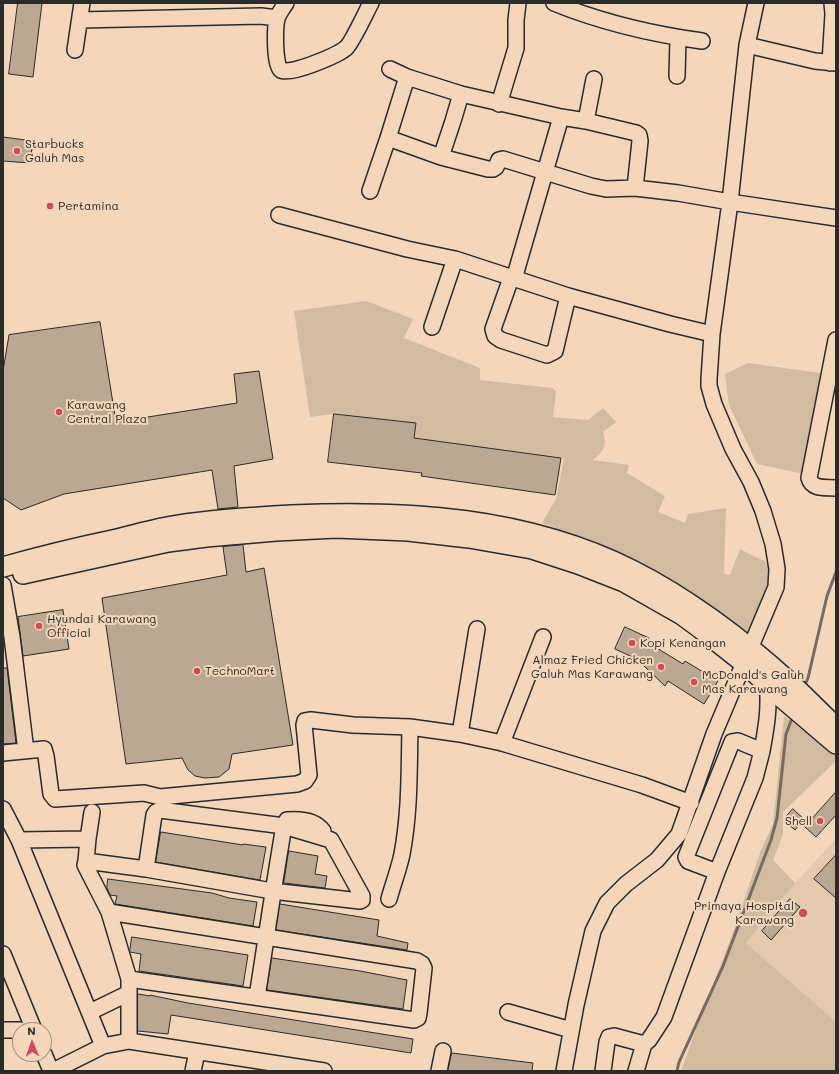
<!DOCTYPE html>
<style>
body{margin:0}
#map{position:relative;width:839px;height:1074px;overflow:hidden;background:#f4d7ba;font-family:Mali,sans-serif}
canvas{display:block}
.frame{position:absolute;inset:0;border:4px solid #2b2b2b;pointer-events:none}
.north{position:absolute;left:12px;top:1022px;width:40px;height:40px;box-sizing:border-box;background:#f4d7ba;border:1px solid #a49281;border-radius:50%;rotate:358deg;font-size:11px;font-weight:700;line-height:16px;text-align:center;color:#2b2b2b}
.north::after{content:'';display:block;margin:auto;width:14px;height:18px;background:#d1495b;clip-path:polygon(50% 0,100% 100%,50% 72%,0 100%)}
</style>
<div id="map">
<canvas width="839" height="1074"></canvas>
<div class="frame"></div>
<div class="north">N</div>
</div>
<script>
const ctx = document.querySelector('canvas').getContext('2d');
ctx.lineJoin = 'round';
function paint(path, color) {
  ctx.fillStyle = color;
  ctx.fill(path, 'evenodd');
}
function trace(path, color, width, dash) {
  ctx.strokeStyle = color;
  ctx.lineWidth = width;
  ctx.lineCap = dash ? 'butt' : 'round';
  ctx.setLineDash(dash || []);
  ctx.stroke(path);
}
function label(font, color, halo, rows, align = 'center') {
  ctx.font = font + ' Mali,sans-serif';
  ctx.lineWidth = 4;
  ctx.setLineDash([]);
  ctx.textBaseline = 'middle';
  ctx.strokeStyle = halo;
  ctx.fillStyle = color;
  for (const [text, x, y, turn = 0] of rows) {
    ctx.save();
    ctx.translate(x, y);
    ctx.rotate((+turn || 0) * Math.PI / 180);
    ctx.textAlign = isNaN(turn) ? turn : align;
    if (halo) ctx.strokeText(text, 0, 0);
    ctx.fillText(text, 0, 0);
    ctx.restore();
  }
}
paint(new Path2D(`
 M836 839V1018L834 1020 746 943 795 883Z`), '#e3c9ae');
paint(new Path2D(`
 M366 301 413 319 404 338 480 368V380L552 388 556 391 553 417 588 420 603 408 616 422 603 432C607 447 604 450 593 460L629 465 627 473 665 496 658 512 685 523 688 514 726 508 724 574 730 575 740 549 766 562 770 575V588L750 636 635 561 602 546 542 523 556 499 564 458 414 438 416 423 334 414 310 417 294 311Z
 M748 363 828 374 808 475 757 464 729 405 725 374Z
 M784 716 836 755V761L783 812V835L773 860 795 883 746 943 834 1020 836 1018V1071H681L698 1024 730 941 761 850 773 824Z`), '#d3bba2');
trace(new Path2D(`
 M804 687 808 678 827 596 836 572
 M677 1071 679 1062 723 966 771 840 777 818 786 734 793 716`), '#756b60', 3);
const building = new Path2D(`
 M18 3H42L33 77 9 74Z
 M3 137 33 141 30 163 3 161Z
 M100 322 116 422 237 403 234 374 259 371 273 459 234 466 238 507 218 509 212 470 64 494 21 510 3 498V371L9 335Z
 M334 414 416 423 414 438 561 458 555 495 421 476 422 473 328 462Z
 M243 545 246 572 264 568 293 745 232 754 229 769 219 777 205 778 195 776 188 770 182 758 126 764 102 598 227 575 223 547Z
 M63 610 69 649 23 656 18 617Z
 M625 627 649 638 647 642 683 664 685 661 718 681 704 704 668 681 665 686 642 664 643 662 615 649Z
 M3 668H7L16 743 3 744Z
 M836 792V815L816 837 805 827Z
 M793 809 804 819 795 830 788 824 791 821 786 817Z
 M161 832 243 845V844L266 847 260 880 156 862Z
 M289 851 318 856 315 874 327 876 325 888 284 883Z
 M836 855V898L814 879Z
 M108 879 212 893 229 898 257 902 253 926 115 904 117 896 110 895 107 888Z
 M790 899 800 907 771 940 762 931Z
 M280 904 379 920 377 936 408 943 407 950 276 930Z
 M132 937 248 955 243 986 139 971 141 954 130 952Z
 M272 958 360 971 407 980 403 1009 267 990Z
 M138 994 150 996V995L188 1003 413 1039 411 1053 171 1015 168 1034 138 1031Z
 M452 1053 533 1063 532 1071H448Z`);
paint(building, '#bca792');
trace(building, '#2b2b2b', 1);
const minor = new Path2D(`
 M286 3C283 8 278 14 277 19 275 27 274 65 281 70 289 76 338 55 346 48 352 43 366 12 371 3
 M554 3C601 22 651 34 702 41
 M80 20 261 16 277 18
 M747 45 815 61 836 63
 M75 50 82 3
 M830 63 833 14 832 3
 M390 69 407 77 461 94 561 117 586 121 636 133 639 135 640 141 635 188 678 193 730 202 836 218
 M677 76 678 38
 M499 104 516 48V20L518 3
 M586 121 594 79
 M388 138 441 157 488 169H493L496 167 499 160 503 159 591 186 606 189 635 188
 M441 157 453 121 461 94
 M370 191 388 138 407 77
 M279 215 407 249 455 259 568 296 670 324 712 334
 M511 278 493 329 495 336 501 340 547 355 555 351 568 296
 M514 279 561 117
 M432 327 455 259
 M836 340 809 478C812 490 826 487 836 488
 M3 585 12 637 25 743
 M460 734 477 629
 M502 743 543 637
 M3 753 44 749 46 756 51 794 55 799 144 793 160 797 297 784 305 781 309 775 304 725 305 721 311 720 353 725 410 727 460 734 502 743 642 785 691 803
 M3 809 19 840 103 1046 129 1041 324 1071
 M88 839 92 812
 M19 840 88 839 86 861
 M717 872 688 861 686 857 732 742 738 741 762 751C766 729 770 707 767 684
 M389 899C393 884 399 869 402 854 410 812 409 770 410 727
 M109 912 417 961 422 964 424 968 419 1013 418 1018 414 1020 129 979
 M3 954 34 1030
 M257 997C266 940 274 883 284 826L287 820C299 819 315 820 323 831
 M90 1012 129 993
 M508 1012 571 1030
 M3 1030H20
 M129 1041V979L109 912 85 865 86 861 146 869 272 891 360 901 362 900V896L331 840 284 826 160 810 156 812 154 815 146 869
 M44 1054 51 1071
 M53 1071 103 1046
 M193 1071 197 1052
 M439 1071 443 1051
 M564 1071 576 1005 593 931 607 903 626 884 657 860 679 834 714 734 776 587 777 569 773 544 763 511 751 482 733 449 714 404 709 386V379L712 334 730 202 747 45 756 3
 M603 1071 607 1042 609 1037 614 1036 644 1044
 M636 1071 644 1044 649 1040 664 1017 717 872 755 778 762 751`);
const major = new Path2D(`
 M3 567C41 556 79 547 117 539 138 534 158 528 179 525 216 519 254 517 292 515 408 510 526 517 632 570 686 597 742 639 787 680 804 695 819 711 836 727
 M23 574 168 542 206 537 276 531 336 528 408 531 469 538 532 549 578 564 624 582 682 615 701 629 744 663 782 698 836 744`);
trace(minor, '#2b2b2b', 18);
trace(major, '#2b2b2b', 22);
trace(minor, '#f4d7ba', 15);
trace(major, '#f4d7ba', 19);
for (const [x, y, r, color] of [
 [17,151,4,"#d1495b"],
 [50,206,4,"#d1495b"],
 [59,412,4,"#d1495b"],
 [39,626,4,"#d1495b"],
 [632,643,4,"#d1495b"],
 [661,667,4,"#d1495b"],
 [197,671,4,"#d1495b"],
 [694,682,4,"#d1495b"],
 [820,821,4,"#d1495b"],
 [803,913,5,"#d1495b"]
]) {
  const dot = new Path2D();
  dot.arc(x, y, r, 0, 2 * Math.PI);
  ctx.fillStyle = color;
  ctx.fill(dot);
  trace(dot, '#f4d7ba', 1.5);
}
label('12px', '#2b2b2b', '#f4d7ba', [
 ["Starbucks",25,144],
 ["Galuh Mas",25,158],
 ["Pertamina",58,206],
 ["Karawang",67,405],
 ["Central Plaza",67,419],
 ["Hyundai Karawang",47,619],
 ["Official",47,633],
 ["Kopi Kenangan",640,643],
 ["Almaz Fried Chicken",653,660,"right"],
 ["Galuh Mas Karawang",653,674,"right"],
 ["TechnoMart",205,671],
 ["McDonald's Galuh",702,675],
 ["Mas Karawang",702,689],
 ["Shell",812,821,"right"],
 ["Primaya Hospital",794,906,"right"],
 ["Karawang",794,920,"right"]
], 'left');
</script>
